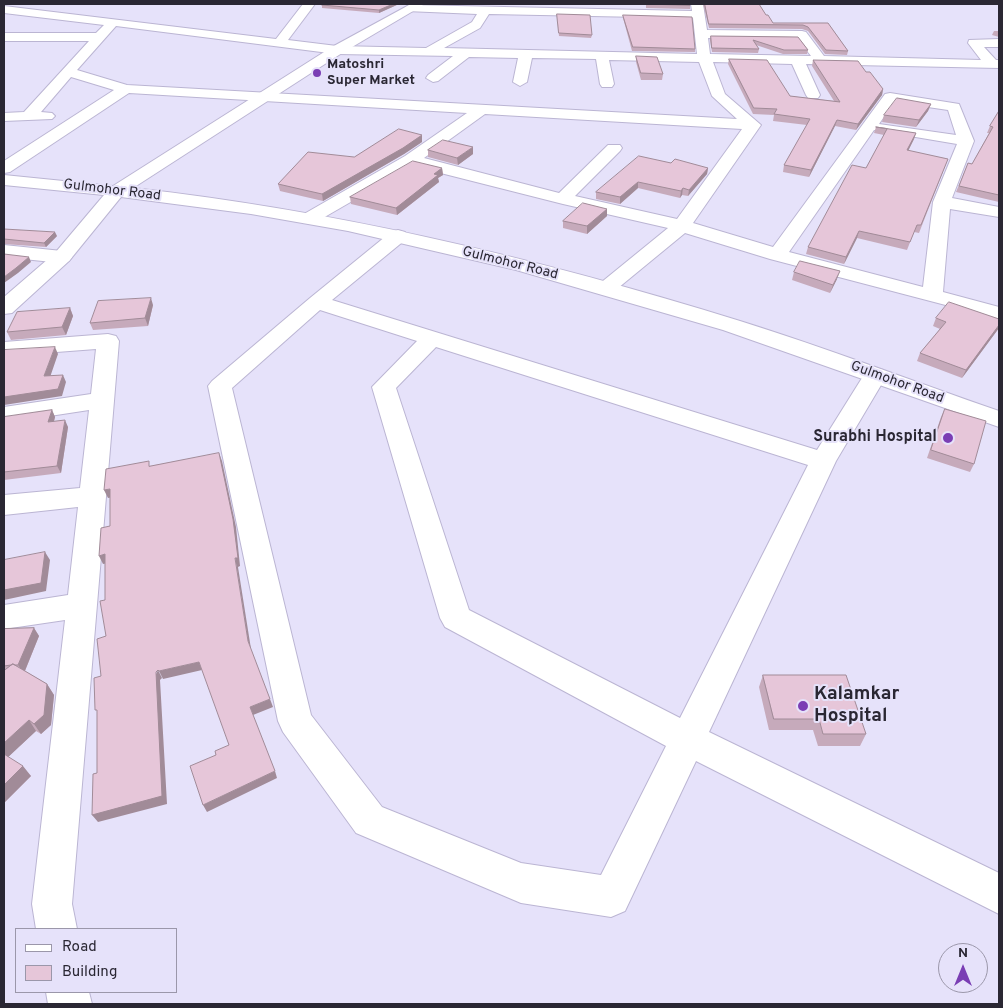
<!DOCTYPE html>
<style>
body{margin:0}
#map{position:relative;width:1003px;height:1008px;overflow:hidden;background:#e6e2fa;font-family:Overpass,sans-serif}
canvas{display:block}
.frame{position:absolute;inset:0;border:5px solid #2a2733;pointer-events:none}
.legend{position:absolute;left:15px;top:928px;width:162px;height:65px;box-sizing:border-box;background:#e6e2fa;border:1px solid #9b97aa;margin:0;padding:6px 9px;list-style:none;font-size:15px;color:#2a2733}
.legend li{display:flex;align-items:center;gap:10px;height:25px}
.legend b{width:25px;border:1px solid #9b97aa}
.north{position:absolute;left:938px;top:943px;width:50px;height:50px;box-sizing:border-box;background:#e6e2fa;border:1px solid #9b97aa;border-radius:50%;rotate:0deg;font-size:14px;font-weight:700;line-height:20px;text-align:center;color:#2a2733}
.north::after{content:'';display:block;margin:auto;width:18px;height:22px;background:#7a3eb4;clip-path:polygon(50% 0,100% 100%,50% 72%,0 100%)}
</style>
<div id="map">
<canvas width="1003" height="1008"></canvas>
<div class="frame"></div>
<ul class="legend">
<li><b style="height:6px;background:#fff"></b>Road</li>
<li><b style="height:14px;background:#e6c6d9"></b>Building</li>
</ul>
<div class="north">N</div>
</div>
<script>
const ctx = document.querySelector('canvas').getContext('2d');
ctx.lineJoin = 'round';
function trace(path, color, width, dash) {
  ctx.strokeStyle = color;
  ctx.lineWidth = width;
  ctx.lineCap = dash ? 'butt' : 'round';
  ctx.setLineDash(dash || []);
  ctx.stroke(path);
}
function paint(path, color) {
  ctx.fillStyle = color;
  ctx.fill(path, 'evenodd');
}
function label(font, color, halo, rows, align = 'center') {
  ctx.font = font + ' Overpass,sans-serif';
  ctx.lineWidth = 4;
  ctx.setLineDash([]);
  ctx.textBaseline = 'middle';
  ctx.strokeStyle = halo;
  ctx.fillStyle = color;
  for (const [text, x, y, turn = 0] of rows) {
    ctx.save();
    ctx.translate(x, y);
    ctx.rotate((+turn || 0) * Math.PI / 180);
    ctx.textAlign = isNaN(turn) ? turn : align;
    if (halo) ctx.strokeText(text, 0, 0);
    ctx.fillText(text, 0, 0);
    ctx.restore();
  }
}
const street = new Path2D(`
 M303 4H315L288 40 337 46 426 48 472 22 477 14 406 11 404 9 406 7 410 5 692 11 691 4H703L707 30 802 31 806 32 824 56 981 60 968 43 969 40 999 39V47H984L996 60H999V68L806 64 820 95 818 98H808L806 95 792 64 713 62 725 94 761 125 693 223 773 247 885 94 890 93 959 104 974 141 952 198 999 207V217L950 209 943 292 999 307V319L770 259 685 233 612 293 605 295 598 293 595 289 598 285 668 228 563 204 413 166 316 222 310 224 304 222 301 218 304 214 405 156 467 113 129 93 10 172 4 173V161L114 90 71 77 41 112 52 113 55 116 52 119 4 121V113L24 112 89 41H4V33H96L104 25 4 13V6L276 39ZM489 14 693 18 697 54 444 48 480 28ZM116 26 337 54 453 56 428 75 426 78 433 82 438 81 469 57 518 58 513 82 520 86 527 82 532 58 596 59 600 84 602 87H612L614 84 609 60 699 62 712 96 737 119 127 85 77 70ZM708 38 798 39 811 56 710 54ZM894 102 948 110 956 135 879 124ZM485 114 742 129 677 219 575 196 620 151 622 148 620 145H608L559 193 424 158ZM874 130 957 144 933 202 923 287 789 252Z
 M398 230 405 232 407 236 405 240 332 300 817 450 867 370 875 368 883 370 887 375 836 461 709 732 999 873V914L696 761 625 911 611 917 521 903 356 833 283 732 278 721 208 386 212 381 310 298 391 232ZM320 310 417 341 372 387 440 618 445 627 666 746 601 875 521 863 382 807 311 715 232 388ZM436 347 808 465 680 718 469 610 396 388Z
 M4 245 62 251 69 253 72 257 69 261 62 263 4 257Z
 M108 334 116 336 119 341 72 904 77 929H36L32 904 65 620 4 629V605L68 595 78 507 4 515V495L80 488 89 410 4 423V407L91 394 96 349 4 356V342Z
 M46 992H89L92 1004H48Z`);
const secondary = new Path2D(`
 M411 4H425L342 53 133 188C340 211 541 259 740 321 827 348 912 381 999 411V427L723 330 516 270 348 231 251 214 121 197 69 261 12 313 4 314V297L55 253 104 195 4 185V175L113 186 332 47Z`);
trace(street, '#bbb5d3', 2);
trace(secondary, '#bbb5d3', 2);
paint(street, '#fff');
paint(secondary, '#fff');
paint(new Path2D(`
 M324 4H399L379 13 322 8V5Z
 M646 4H690V9L646 8Z
 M703 4H759L766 15 773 23H828L848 51 847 55 825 54 808 31 802 29 709 28Z
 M557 14 592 35 591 38 559 36Z
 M623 15 695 49V52L632 51 623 18Z
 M994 31H999V37L992 35Z
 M711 36 798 37 808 50 807 54H783L756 45 759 49 758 53 712 52 710 40Z
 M636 56 663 74 662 80H641L636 62Z
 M729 59 790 96 834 101 812 66 813 60 866 72 883 89 882 95 856 130 835 126 809 177 783 172 784 165 807 125 773 121 774 115 753 114 728 64Z
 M931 104 928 111 916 127 882 122 884 115Z
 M999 111V202L956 192 968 163 972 164 989 133H987L990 126Z
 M876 127 916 133 914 139 908 151 948 159 919 233 914 232 907 250 857 238 844 264 806 254 808 247 866 168 884 135 874 133Z
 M422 142 404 154 323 201 280 191 278 184 354 157Z
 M428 150 473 154 458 165 428 157Z
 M671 163 708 168 707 174 688 196 682 195 680 198 638 188 620 204 596 199V192Z
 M442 168 443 175 438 178 439 182 397 215 351 204 350 197Z
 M607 209V216L587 234 563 228V221Z
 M4 229 57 236 46 247 4 244Z
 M794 272 837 279 830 293 792 280Z
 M153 305 148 326 93 330 90 323Z
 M70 308 73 316 66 335 11 340 7 332Z
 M936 318 999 328 962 378 917 361 920 353 940 329 933 326Z
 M945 409 974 464 970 472 927 458 941 417Z
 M52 410 55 417 54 421 68 427 61 473 4 480V417Z
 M34 628 39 636 25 671 47 684 54 695 51 725 41 734 36 731 8 757 31 776 4 803V629Z
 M763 675 866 734 860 746H818L813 730H769L759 687Z`), '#c6aabb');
paint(new Path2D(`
 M393 4H399L379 13V10Z
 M883 89 882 95 856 130 858 124Z
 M931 104 928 111 916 127 919 120Z
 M837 120 835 126 809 177 811 170Z
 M916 133 914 139 905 157 907 150Z
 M422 135V142L404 154 323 201 322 194Z
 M473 147V154L458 165 457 158Z
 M442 168 443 175 438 178 439 182 397 215 396 208 434 174Z
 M708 168 707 174 688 196 689 190Z
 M638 182V188L620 204V197Z
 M683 188 682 195 680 198 681 191Z
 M607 209V216L587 234V226Z
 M859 231 857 238 844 264 846 257Z
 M55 232 57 236 46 247 44 243Z
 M29 257 31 262 18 273 4 283V277Z
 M840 271 837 279 830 293 833 285Z
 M151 298 153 305 148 326 145 318Z
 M70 308 73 316 66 335 62 327Z
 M999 325V328L962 378 966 370Z
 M55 347 58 354 48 383 44 376Z
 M63 375 66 382 62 396 4 405V397Z
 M52 410 55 417 52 429 48 422Z
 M65 420 68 427 61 473 57 466Z
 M219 453 222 461 236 527 240 566 238 567 251 649 248 641Z
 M110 489 114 497 108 498 104 490Z
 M45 552 50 560 46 591 4 600V590Z
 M105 554 109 563 103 564 99 556Z
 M34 628 39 636 24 673 18 665Z
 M199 662 202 670 163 679 159 671Z
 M158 670 162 678 160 680 167 804 98 822 92 815Z
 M47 684 54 695 51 725 41 734 34 724Z
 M270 699 273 707 253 715 250 707Z
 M29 720 36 731 5 760 4 759V743Z
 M23 766 31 776 4 803V785Z
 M275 771 277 778 207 812 203 805Z`), '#a18b98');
const building = new Path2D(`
 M324 4H393L379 10 322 5Z
 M647 4H690V5Z
 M705 4H759L766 15H768L773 23H828L848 51 826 50 808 27 803 25 709 24Z
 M557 14 590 15 592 35 559 33Z
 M623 15 692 17 695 49 633 47Z
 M711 36 798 37 808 50H784L753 40 759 49 712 48Z
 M636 56 657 57 663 74 641 73Z
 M729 59 767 60 790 96 840 102 813 60 858 61 866 72H870L883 89 858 124 837 120 811 170 784 165 810 119 774 114 777 109 754 108Z
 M897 98 931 104 919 120 884 115Z
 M999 111V195L959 186 968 163 972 164 993 127 990 126Z
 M876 127 916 133 907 150 948 159 921 225H917L910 242 859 231 846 257 808 247 852 165 866 168 887 129Z
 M399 129 422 135 403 148 322 194 278 184 308 152 354 157Z
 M443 140 473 147 457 158 428 150Z
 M639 156 671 163 675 159 708 168 689 190 683 188 681 191 638 182 620 197 596 192Z
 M413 161 442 168 434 174 438 175 396 208 350 197Z
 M583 203 607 209 587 226 563 221Z
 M4 229 55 232 44 243 4 239Z
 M4 254 29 257 16 268 4 277Z
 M800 261 840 271 833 285 794 272Z
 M151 298 145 318 90 323 98 301Z
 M949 302 999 319V325L966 370 920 353 946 322 936 318Z
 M70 308 62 327 7 332 17 312Z
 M55 347 44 376 63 375 58 389 4 397V350Z
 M945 409 986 421 974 464 931 450Z
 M52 410 48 422 65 420 57 466 4 472V417Z
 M219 453 233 519 238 558H235L248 641 270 699 250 707 275 771 203 805 190 766 216 755 215 751 229 745 199 662 159 671 158 670 156 672 162 796 92 815 93 774 97 773V710H95L94 678 101 676 97 639 106 636 100 601 105 600V554L99 556 101 528 110 526V489L104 490 106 469 149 461V466Z
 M45 552 41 583 4 590V560Z
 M34 628 18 665H15L13 664 11 665 4 666V629Z
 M13 664 47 684 44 715 34 724 29 720 4 743V671Z
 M763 675H846L866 734H823L819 719H774Z
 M4 754 23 766 4 785Z`);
paint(building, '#e6c6d9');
trace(building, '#a18b98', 1);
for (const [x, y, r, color] of [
 [317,73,5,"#7a3eb4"],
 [948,438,6,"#7a3eb4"],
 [803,706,6,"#7a3eb4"]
]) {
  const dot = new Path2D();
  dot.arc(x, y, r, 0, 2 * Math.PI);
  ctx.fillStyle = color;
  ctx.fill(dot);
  trace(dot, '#e6e2fa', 2);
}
label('bold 14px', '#2a2733', '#e6e2fa', [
 ["Matoshri",327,65],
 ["Super Market",327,81]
], 'left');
label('14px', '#2a2733', '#e6e2fa', [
 ["Gulmohor Road",112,191,7],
 ["Gulmohor Road",510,264,14],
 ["Gulmohor Road",897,383,20]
]);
label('bold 16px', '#2a2733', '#e6e2fa', [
 ["Surabhi Hospital",937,438]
], 'right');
label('bold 19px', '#2a2733', '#e6e2fa', [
 ["Kalamkar",814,695],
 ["Hospital",814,717]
], 'left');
</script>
